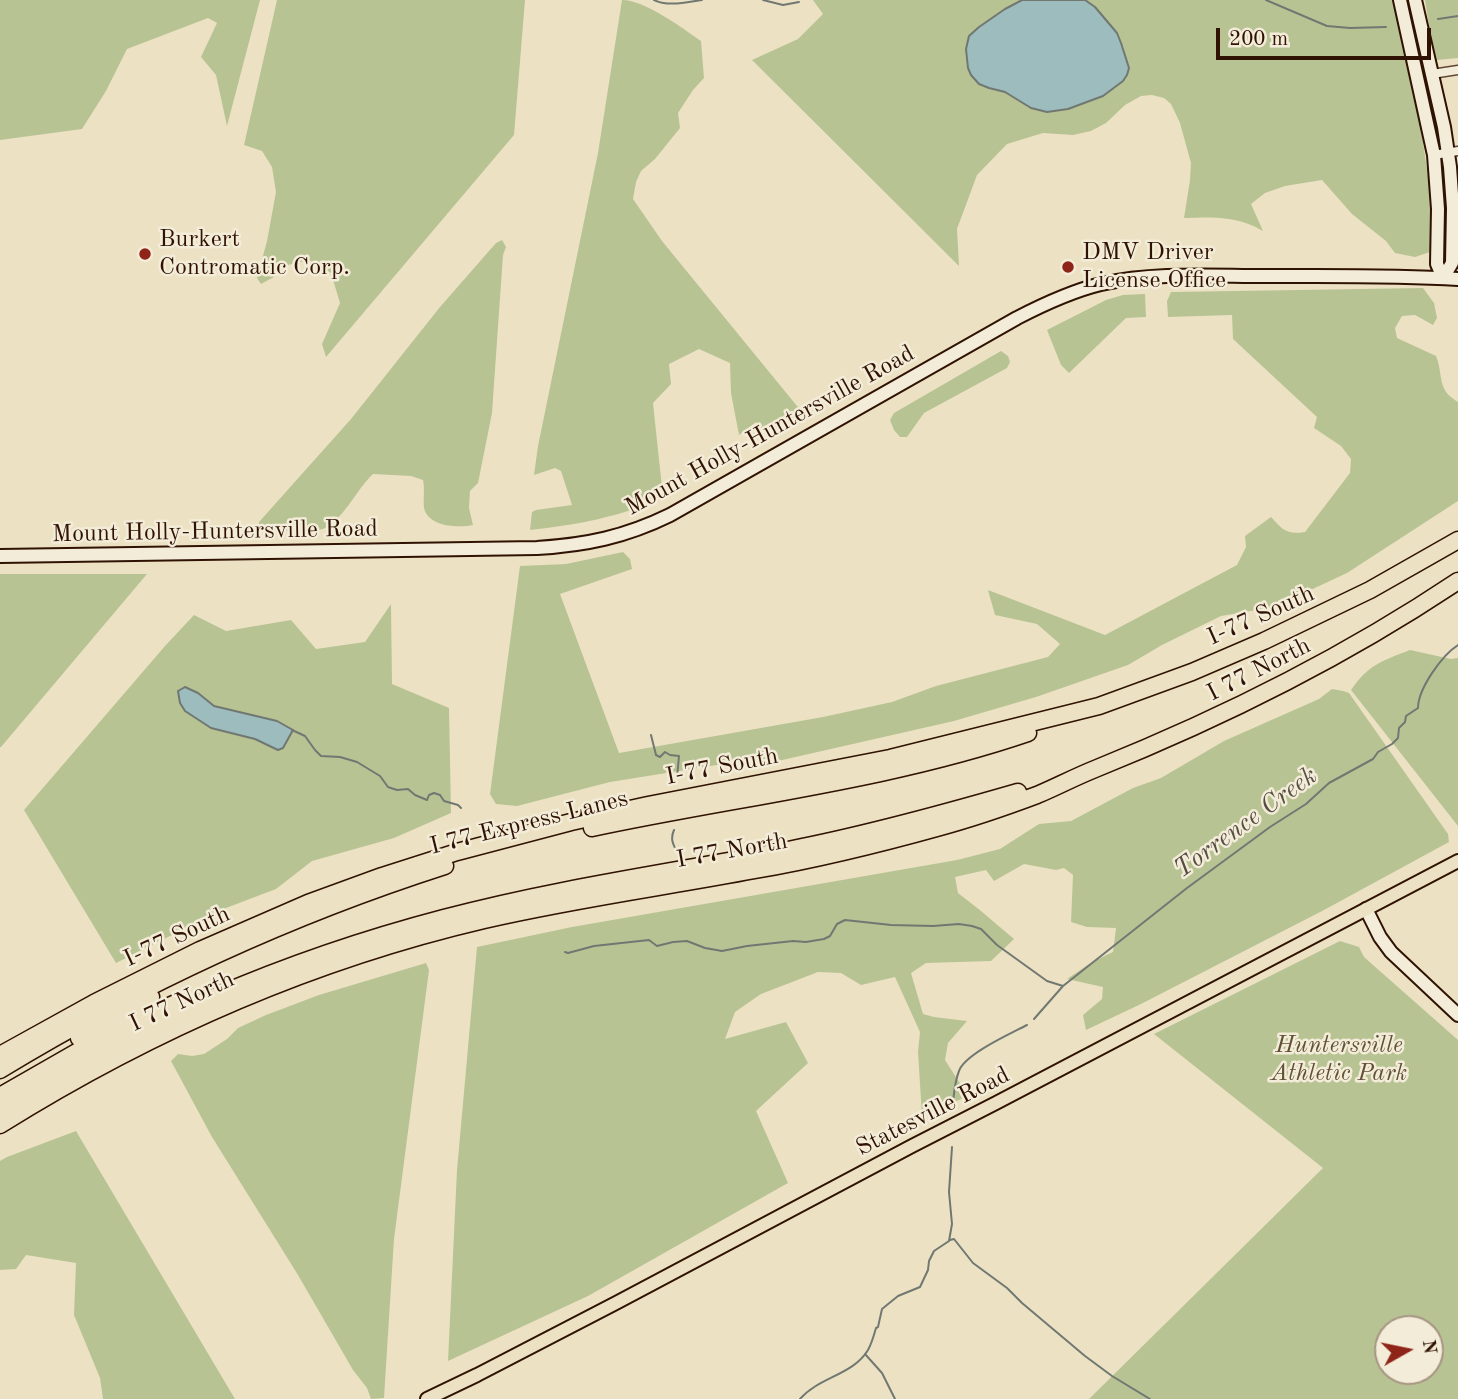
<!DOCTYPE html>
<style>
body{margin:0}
#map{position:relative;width:1458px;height:1399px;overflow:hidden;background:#ece2c3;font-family:"Old Standard TT",serif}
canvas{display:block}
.north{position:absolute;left:1374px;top:1315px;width:70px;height:70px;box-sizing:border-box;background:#f3ecd8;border:2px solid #a59582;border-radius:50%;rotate:81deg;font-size:19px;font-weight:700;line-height:28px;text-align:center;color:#301202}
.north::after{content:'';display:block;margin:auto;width:24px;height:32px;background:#8f2418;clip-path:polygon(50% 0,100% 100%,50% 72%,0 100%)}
.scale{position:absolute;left:1216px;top:28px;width:215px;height:32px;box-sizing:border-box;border:4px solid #301202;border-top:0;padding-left:9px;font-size:21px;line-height:24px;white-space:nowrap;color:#301202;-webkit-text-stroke:5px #f3ecd8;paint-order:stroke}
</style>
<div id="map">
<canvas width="1458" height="1399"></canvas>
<div class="north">N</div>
<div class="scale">200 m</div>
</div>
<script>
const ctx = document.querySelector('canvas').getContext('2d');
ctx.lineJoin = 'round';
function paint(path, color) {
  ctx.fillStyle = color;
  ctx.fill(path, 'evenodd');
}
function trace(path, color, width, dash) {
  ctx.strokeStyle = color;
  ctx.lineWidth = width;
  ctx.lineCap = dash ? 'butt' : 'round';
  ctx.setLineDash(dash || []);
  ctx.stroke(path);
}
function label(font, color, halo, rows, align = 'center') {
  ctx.font = font + ' "Old Standard TT",serif';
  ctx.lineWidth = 5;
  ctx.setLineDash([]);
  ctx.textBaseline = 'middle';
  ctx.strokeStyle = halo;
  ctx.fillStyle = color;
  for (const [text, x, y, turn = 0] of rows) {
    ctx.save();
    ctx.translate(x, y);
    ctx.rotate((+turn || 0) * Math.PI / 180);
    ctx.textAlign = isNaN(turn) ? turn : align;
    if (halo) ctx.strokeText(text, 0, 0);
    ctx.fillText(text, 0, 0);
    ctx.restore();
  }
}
paint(new Path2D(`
 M0 0H260L227 126 216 75 201 57 217 23 208 18 127 49 106 91 82 129 0 140Z
 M277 0H525L514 135 326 357 322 344 340 303 331 273 309 260 288 265 274 277 261 284 257 278 267 241 276 192 272 167 262 151 244 145Z
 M622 0C645 0 682 28 701 41L704 78 693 90 678 113 680 128 655 159 641 171 636 182 633 199 662 241 806 417 768 437 756 422 739 435 731 393 730 363 699 349 669 364 671 384 653 403 663 497C622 517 575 525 530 530L532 512 536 510 572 505 561 471 555 468 534 475 538 446 598 153Z
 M813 0H1395L1420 122 1431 197 1430 252 1415 257 1395 253 1386 241 1352 214 1322 180 1285 186 1265 193 1251 204 1263 231C1239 216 1211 217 1184 218L1190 180 1191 163 1180 123 1171 104 1164 98 1152 95 1141 96 1125 105 1106 123 1091 131 1073 135 1043 133 1007 144 977 175 957 229 959 266 752 60 798 39 823 14Z
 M1425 0H1458V58L1437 60 1430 33Z
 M502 240 506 247 503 255 492 413 478 483 470 491 469 508 473 525C459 528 428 527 424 508 423 499 425 489 423 480L411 476 373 474C356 490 346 516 325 528 317 533 270 531 259 529V522L351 419 440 307 496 243Z
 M1423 288 1434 303 1437 318 1433 325 1415 315 1402 316 1395 328 1397 338 1436 356C1444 376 1436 389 1458 402V501L1347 573 1274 607 1221 616 1162 645 1128 665 1036 697 954 721 778 761 723 764 610 782 517 806 496 804 490 794 520 566 566 564 623 552 630 559 632 569 560 594 619 753 823 717 892 702 936 686 1048 657 1060 644 1037 624 995 615 988 590 1105 635 1237 565 1246 547 1245 536 1271 517C1283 530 1287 535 1305 532L1350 473 1351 459 1341 446 1314 428 1317 417 1233 339 1232 315 1168 317 1167 301 1171 292Z
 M1145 294 1146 317 1126 318 1069 373 1061 365 1047 330 1106 300 1123 295Z
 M1001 351 1008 356 1010 362 1007 368 924 413 907 437H900L894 430 890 420 894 413Z
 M0 574H147L1 747H0Z
 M391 604 392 684 449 708 451 813 394 838 312 861 276 889 226 908 116 963 24 810 165 646 194 615 226 631 291 620 316 649 365 642Z
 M1410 650 1451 659 1458 658V826L1351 690C1369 664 1382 661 1410 650Z
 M1332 689 1343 691 1349 693 1448 834 1449 842 1324 910 1141 1004 1086 1030 1083 1015 1102 999 1103 987 1067 979 1092 962 1113 952 1116 928 1087 927 1071 922 1073 875 1064 868 1056 870 1024 864 994 881 986 870 955 877 958 893 981 911 1014 939 991 961 926 963 911 973 923 1014 934 1017 967 1021 948 1043 945 1060 968 1096 922 1116 918 1052 920 1032 895 977 861 985 841 973 818 972 761 994 735 1012 725 1039 786 1022 808 1063 756 1111 788 1183 588 1296 448 1361 457 1170 477 947 572 927 957 860 1000 849 1039 824 1071 821 1133 788 1161 778 1224 741 1319 699Z
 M1340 941 1359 947 1364 957 1458 1040V1399H1089L1323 1168 1154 1034ZM1388 1329H1430V1371H1388Z
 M426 963 429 970 394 1239 384 1398 371 1399 367 1388 353 1370 298 1275 212 1137 171 1061 178 1054 192 1056 204 1054 227 1039 238 1028 266 1015 319 995Z
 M76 1131 235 1399H103L100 1378 74 1315 76 1263 26 1255 16 1269 0 1270V1161L7 1157Z`), '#b8c394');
const water = new Path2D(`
 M1022 0H1085L1095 7 1117 33 1121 43 1129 68 1127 75 1123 81 1103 96 1068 109 1047 112 1031 108 1005 92 989 88 979 84 971 75 968 68 966 49 969 36 979 27 1005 9Z
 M185 687 198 693 214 706 277 721 293 730 283 748 278 750 255 739 211 728 185 711 180 703 178 691Z`);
paint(water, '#9cbcbd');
trace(water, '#717872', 2);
trace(new Path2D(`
 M654 0C668 7 687 2 702 0
 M763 0 783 5 799 2
 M1266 0 1327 26 1350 28 1386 27
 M1438 19 1458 16
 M292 730 305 736 315 750 321 756 340 757 357 762 380 776 388 787 397 790 408 789 415 795 427 800 429 795 434 793 440 795 444 801 458 805 461 808
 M651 735 656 755 660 757 665 752 670 755 679 756 677 778
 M674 830C670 839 673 844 677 852
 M565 952 568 953 594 946 649 940 657 946 673 942 687 941 705 948 722 951 747 946 793 941 806 942 824 939 830 936 837 924 845 920 891 925 933 926 959 924 972 926 981 929 997 945 1047 981 1063 986
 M1034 1019 1063 986 1187 888 1270 827 1306 804 1329 783 1373 759 1378 752 1392 744 1398 738 1399 728 1405 722 1406 716 1418 708C1418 689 1442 655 1458 645
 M952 1110C954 1097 954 1083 959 1071 965 1054 1010 1034 1027 1025
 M950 1240 954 1239 973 1263 1007 1288 1022 1303 1085 1356 1112 1376 1150 1399
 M865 1354 882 1373 895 1399
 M800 1399C819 1377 853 1375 868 1350 872 1343 874 1335 876 1328L878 1327 882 1309 898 1296 920 1287 928 1270 929 1261 934 1251 949 1241 952 1224 949 1192 952 1147`), '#717872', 2);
const street = new Path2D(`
 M1432 74 1458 70
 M1434 155 1458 151`);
const secondary = new Path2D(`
 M1400 0 1434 155 1438 209 1437 264 1443 278
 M1415 0 1444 127 1450 167 1453 208 1452 263 1443 278
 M0 556 537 548C586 545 625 537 670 515L1017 318C1044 304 1072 291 1101 284 1155 272 1211 276 1266 276 1330 276 1394 275 1458 279
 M1366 909 1380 937 1391 952 1458 1015`);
const primary = new Path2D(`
 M427 1399 477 1375 616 1303 912 1146 996 1103 1458 861`);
const highway = new Path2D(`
 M592 828C737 797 887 781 1028 733
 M79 1038 151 997
 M0 1055 94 1003 200 950 308 903 382 876 457 852 571 822 648 805 890 758 1099 706 1192 672 1264 641 1370 590 1458 540
 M0 1070C140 985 289 916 445 866
 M0 1096 110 1033 178 1002
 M0 1110C137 1023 288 959 444 918 557 888 673 872 788 850 866 835 942 814 1018 792
 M0 1125C149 1032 313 960 484 920 574 899 665 887 755 870 818 859 879 844 940 827 973 818 1005 807 1037 795 1056 787 1075 777 1095 769 1222 718 1343 658 1458 581`);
trace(street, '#5f4632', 11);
trace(secondary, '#301202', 16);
trace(primary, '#301202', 16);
trace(highway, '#301202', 19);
trace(street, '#f3ecd8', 8);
trace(secondary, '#f3ecd8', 12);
trace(primary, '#ece2c3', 12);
trace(highway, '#ece2c3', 16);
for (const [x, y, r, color] of [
 [145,254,7,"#8f2418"],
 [1068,267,7,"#8f2418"]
]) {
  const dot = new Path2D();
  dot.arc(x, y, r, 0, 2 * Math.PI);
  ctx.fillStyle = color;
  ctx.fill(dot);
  trace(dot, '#f3ecd8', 2.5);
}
label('24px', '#301202', '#f3ecd8', [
 ["Burkert",159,240],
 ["Contromatic Corp.",159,268],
 ["DMV Driver",1082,253],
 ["License Office",1082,281]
], 'left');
label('24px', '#301202', '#f3ecd8', [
 ["Mount Holly-Huntersville Road",770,431,-29],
 ["Mount Holly-Huntersville Road",215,532,-1],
 ["I-77 South",1261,616,-24],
 ["I 77 North",1259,670,-27],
 ["I-77 South",722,767,-11],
 ["I 77 Express Lanes",529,823,-14],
 ["I 77 North",732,851,-10],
 ["I-77 South",177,937,-25],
 ["I 77 North",182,1002,-25],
 ["Statesville Road",933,1112,-27]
]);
label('italic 24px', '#605035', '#f3ecd8', [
 ["Huntersville",1339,1046],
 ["Athletic Park",1339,1074]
]);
label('italic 26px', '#564e43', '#f3ecd8', [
 ["Torrence Creek",1246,823,-36]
]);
</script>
